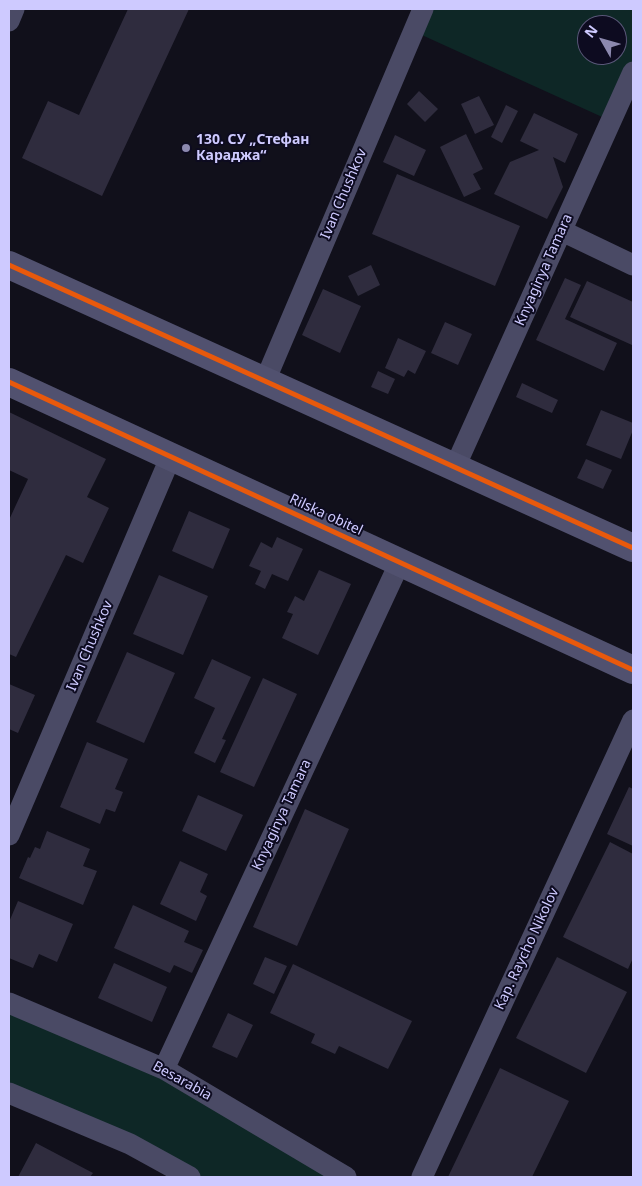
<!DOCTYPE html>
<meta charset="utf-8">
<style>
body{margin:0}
#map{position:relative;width:642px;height:1186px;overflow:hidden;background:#11101b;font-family:"Noto Sans",sans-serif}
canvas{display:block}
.frame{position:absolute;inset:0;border:10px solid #cecaff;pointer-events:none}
.north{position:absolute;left:577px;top:15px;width:50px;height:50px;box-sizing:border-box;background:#0d0b20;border:1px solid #5a5779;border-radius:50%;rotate:308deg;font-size:14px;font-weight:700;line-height:20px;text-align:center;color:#cecaff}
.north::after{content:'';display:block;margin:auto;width:18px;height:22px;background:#8c89af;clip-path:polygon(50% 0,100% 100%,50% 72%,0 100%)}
</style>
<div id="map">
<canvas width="642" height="1186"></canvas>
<div class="frame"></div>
<div class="north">N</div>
</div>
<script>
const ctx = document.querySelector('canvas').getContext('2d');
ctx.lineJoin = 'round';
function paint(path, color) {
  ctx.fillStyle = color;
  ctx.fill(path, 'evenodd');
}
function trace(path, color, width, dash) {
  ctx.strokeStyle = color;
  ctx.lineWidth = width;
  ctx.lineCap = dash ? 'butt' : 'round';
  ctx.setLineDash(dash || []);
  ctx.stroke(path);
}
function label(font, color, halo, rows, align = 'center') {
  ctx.font = font + ' "Noto Sans",sans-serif';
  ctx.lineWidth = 4;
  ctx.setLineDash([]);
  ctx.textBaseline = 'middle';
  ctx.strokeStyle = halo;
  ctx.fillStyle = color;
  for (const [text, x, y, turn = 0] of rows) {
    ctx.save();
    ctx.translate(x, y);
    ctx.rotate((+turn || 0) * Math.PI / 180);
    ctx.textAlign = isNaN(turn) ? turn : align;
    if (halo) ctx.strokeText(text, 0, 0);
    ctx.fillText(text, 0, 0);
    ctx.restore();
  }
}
paint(new Path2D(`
 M423 9H633V72L611 121 413 31ZM587 25H617V55H587Z
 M9 1003 164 1069 346 1177H190L9 1093Z`), '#0e2726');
paint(new Path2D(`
 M128 9H189L102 196 22 158 48 101 79 115Z
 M419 91 438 109 425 122 407 104Z
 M479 96 494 125 475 134 461 104Z
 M506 105 518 111 502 143 491 137Z
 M534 113 578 134 565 163 553 157 563 187 547 219 494 194 510 162 539 150 520 141Z
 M466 134 483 169 473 174 481 189 464 197 440 147Z
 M395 135 426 150 414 176 383 162Z
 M397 174 520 226 495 286 372 234Z
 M371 265 380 285 358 296 348 276Z
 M565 278 581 285 565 319 617 343 604 371 536 340Z
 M587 281 633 302V342L632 345 570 317Z
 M323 289 361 306 340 353 302 335Z
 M445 322 472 334 458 365 431 353Z
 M398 338 426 351 415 374 408 370 404 377 385 368Z
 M378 371 395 379 388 394 371 387Z
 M522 383 558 400 552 413 516 397Z
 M601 410 633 423V430L621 459 586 445Z
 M9 412 106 459 87 497 109 508 83 563 66 555 16 657 9 654V520L28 479 9 470Z
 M586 459 612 470 603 489 577 478Z
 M189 511 230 529 213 569 172 551Z
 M277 537 303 549 288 581 272 574 265 589 255 584 261 571 249 566 261 542 272 548Z
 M319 570 351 584 318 655 282 638 293 614 287 612 295 596 304 601Z
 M159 575 208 596 183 655 133 634Z
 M127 652 175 673 144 743 96 722Z
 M212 659 251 677 222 739 226 740 215 763 194 753 215 708 194 698Z
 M263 678 297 694 254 787 220 772Z
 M9 684 35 695 18 733 9 729Z
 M87 742 128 759 115 789 123 792 115 812 106 809 100 824 60 807Z
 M629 787 633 789V846L607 834Z
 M198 795 243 815 226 851 182 831Z
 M305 809 349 829 297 946 253 927Z
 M47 831 90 849 83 866 97 871 83 905 19 878 28 857 30 858 35 847 40 849Z
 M610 842 633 854V958L628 969 563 937Z
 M180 861 208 874 200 892 207 896 196 921 160 904Z
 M18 901 73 924 57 962 39 954 33 968 9 958V922Z
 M133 905 189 931 184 942 203 950 192 973 174 965 170 973 114 948Z
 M265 957 287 966 274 994 253 984Z
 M557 957 627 992 586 1073 516 1038Z
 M114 963 167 987 152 1022 98 998Z
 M293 964 412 1021 388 1069 339 1046 335 1054 311 1043 315 1034 270 1013Z
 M228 1013 253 1025 237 1058 212 1047Z
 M500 1068 569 1101 532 1177H448Z
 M36 1143 93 1173 90 1177H18Z`), '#2f2c3e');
trace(new Path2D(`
 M9 21 14 9
 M562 231 633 265
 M265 381 423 9
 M455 467 633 72
 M9 835 171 456
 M9 1003 164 1069 346 1177
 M164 1069 400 562
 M9 1093 130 1144 190 1177
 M422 1177 633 720`), '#4a4a65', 21);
trace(new Path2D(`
 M9 265 633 548
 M9 382 633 670`), '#51516f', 28);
trace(new Path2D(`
 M9 265 633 548
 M9 382 633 670`), '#e8590c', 5);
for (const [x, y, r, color] of [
 [186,148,5,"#8c89af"]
]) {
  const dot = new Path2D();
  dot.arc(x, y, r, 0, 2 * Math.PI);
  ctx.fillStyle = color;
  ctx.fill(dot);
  trace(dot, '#0d0b20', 2);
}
label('bold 14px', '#cecaff', '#0d0b20', [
 ["130. СУ „Стефан",196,140],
 ["Караджа“",196,156]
], 'left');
label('14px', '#cecaff', '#0d0b20', [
 ["Ivan Chushkov",344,194,-67],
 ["Knyaginya Tamara",544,270,-66],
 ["Rilska obitel",326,515,25],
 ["Ivan Chushkov",90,646,-67],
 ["Knyaginya Tamara",282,815,-65],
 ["Kap. Raycho Nikolov",527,949,-65],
 ["Besarabia",182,1081,29]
]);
</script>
